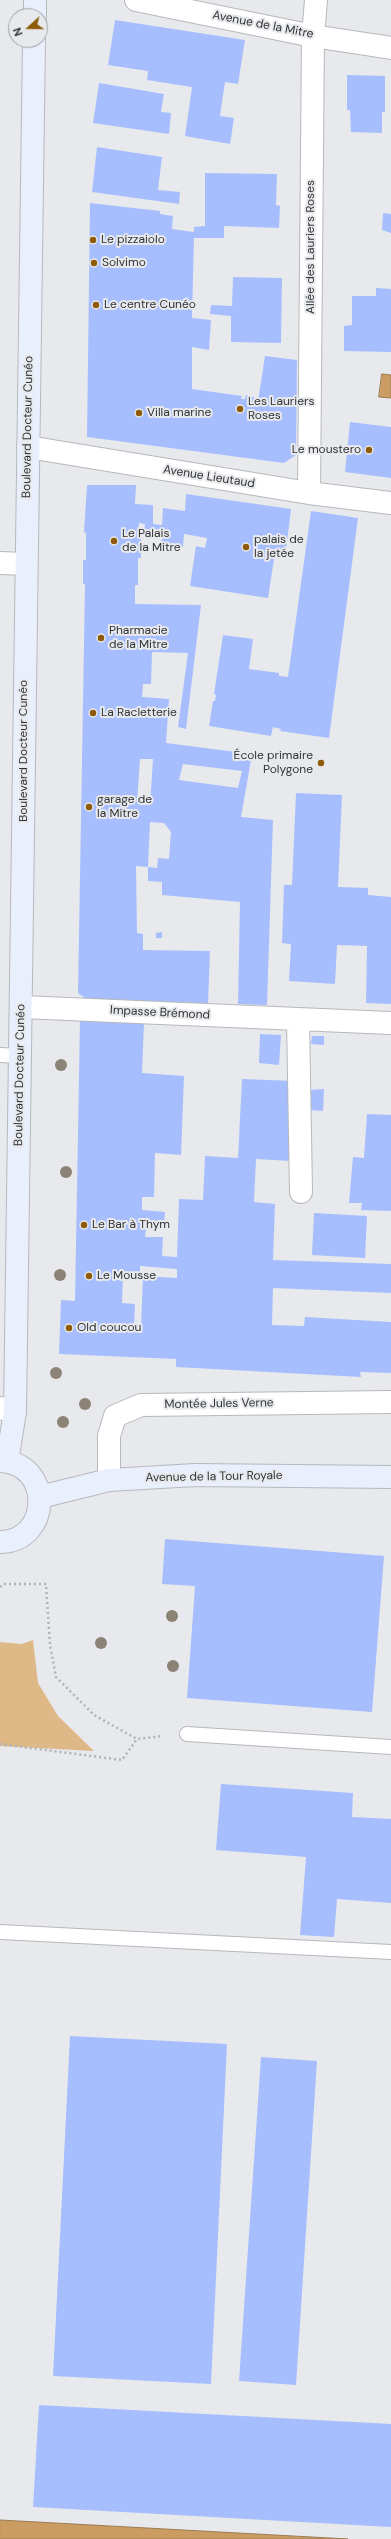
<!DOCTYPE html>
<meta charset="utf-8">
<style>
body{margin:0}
#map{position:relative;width:391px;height:2539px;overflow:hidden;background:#e7e9ed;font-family:"DM Sans",sans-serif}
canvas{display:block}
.north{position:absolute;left:8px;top:8px;width:40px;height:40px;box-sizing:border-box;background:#e7e9ed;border:1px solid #9ea0a3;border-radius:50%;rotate:249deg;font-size:11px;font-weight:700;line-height:16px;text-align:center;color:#313234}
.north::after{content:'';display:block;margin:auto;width:14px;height:18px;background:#8e5c08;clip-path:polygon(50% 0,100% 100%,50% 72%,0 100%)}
</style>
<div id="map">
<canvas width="391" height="2539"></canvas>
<div class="north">N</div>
</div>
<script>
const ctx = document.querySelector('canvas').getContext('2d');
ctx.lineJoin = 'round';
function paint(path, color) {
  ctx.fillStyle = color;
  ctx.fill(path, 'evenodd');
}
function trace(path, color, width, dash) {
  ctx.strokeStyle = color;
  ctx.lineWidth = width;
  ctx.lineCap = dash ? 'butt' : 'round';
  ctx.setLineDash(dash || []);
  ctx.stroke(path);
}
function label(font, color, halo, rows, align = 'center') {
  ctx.font = font + ' "DM Sans",sans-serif';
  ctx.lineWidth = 4;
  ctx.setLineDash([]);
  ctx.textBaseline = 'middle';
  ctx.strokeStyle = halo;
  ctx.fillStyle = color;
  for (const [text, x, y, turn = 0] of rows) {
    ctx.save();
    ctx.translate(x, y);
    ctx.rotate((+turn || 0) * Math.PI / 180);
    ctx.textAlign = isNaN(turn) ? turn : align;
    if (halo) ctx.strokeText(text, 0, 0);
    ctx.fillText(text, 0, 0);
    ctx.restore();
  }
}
paint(new Path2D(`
 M33 1640 38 1683 58 1716 94 1751 0 1746V1642L22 1644Z`), '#dfb888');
const water = new Path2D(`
 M382 374 391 375V398L379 397Z
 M0 2520 348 2539H0Z`);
paint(water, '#ca9c61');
trace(water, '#9c7c54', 1);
paint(new Path2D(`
 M115 20 245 40 238 84 225 82 220 116 234 118 230 144 185 136 192 87 147 80 148 71 108 65Z
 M347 75 385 76V112H382V133L351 132 350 110H347Z
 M99 83 164 94 161 112 171 113 169 134 93 123Z
 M97 147 162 157 158 190 180 192 179 204 92 192Z
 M205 173 277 174 276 205 280 206 279 228 224 226V238H194L192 318 211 320 209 350 192 347V389L242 396 241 399H245L246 395 254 397V400L258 401 265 356 297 360 296 455 284 463 87 437 90 203 160 211V214L173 216 172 229 194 232V227L205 226Z
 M383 213 391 214V233L382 230Z
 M233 277 282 278 281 343 231 342V316L210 314 211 305 232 306Z
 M376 288 391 289V352L344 351V326L352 325V296H376Z
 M350 422 391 427V478L345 472Z
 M87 485H136L135 504 153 505V524L162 525 163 508 185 511 186 494 291 509 286 551 266 548 265 557 274 559 268 598 190 586 196 546 205 548 207 538 184 534 183 547 161 544 162 537 144 536 145 524 139 523 138 531 141 532V558H138V585H135V604L201 605 186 729 178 727 188 653 152 652 151 684H143L142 697 169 699 166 743 252 754 241 817 273 820 267 1005 238 1004 240 902 162 895V882L148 881V867L157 868 158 858 169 859 171 832 164 823 150 822 148 867 136 866 137 933 143 934V950L210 951 208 1003 89 1001 78 993 85 584H83V560H86V533L84 532ZM140 759H153L150 805 137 803ZM183 764 242 771 238 788 179 780Z
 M311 511 358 518 329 738 280 731 281 729 273 727 271 736 209 726 213 701H215L216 695 214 694 223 635 253 639 249 669 279 673V676L288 677Z
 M296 793 342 795 338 887 368 888V895L391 897V1004L366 1003 367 946 337 945 335 984 289 981 291 944 282 943 284 885H292Z
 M162 932V938H156V933Z
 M80 1020 144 1022 142 1073 184 1076 181 1155 155 1153 154 1197H142V1210L165 1212 164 1224H154V1230L146 1229 145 1237H163L162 1256 177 1257 179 1199 203 1200 205 1156 238 1158 242 1079 294 1081 291 1161 256 1159 254 1202 275 1204 273 1260 391 1264V1293L273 1288 272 1325 304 1326 305 1317 391 1322V1373L360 1372 361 1377 176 1367V1359L59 1354 61 1300 75 1301ZM140 1266 177 1269V1278L143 1276 141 1327H134L135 1304 122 1303 123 1276H140Z
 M260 1034 281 1035 279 1065 259 1063Z
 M312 1036H324V1045L311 1044Z
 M324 1089 323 1111 309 1110 310 1090Z
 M367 1114 391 1115V1211L361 1210 362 1203H349L353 1157 364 1158Z
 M314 1213 367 1216 365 1258 312 1255Z
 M165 1539 384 1556 372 1712 187 1698 195 1586 162 1584Z
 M221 1784 353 1793 352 1817 391 1819V1903L337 1899 334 1937 300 1935 306 1857 216 1850Z
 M70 2036 227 2044 211 2384 53 2376Z
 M261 2057 317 2061 296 2385 239 2381Z
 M39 2405 391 2424V2527L33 2507Z`), '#a7befe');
const lane = new Path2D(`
 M0 1055 21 1056
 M187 1734 391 1747
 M0 1932 391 1952`);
const street = new Path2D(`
 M136 0 313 36 391 48
 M28 447 309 493 391 503
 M309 493 313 36 316 0
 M0 563 26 564
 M22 1007 390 1023
 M298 1019 301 1192
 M0 1408 15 1412
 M109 1480V1436L115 1416 141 1405 391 1402`);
const secondary = new Path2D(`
 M35 16V0
 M0 1461C54 1463 51 1542 0 1542
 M7 1461 15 1412 34 40
 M40 1497 109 1480 195 1475 391 1477`);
trace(lane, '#b7b8bc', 16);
trace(street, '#b7b8bc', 24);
trace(secondary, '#b7b8bc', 24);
trace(new Path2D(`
 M0 1587 4 1584H46L50 1645 56 1677 94 1715 137 1739 163 1736
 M0 1744 122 1760 137 1739`), '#b0b2b5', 2.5, [2, 3]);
trace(lane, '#fff', 14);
trace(street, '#fff', 22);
trace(secondary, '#eaeffd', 22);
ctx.fillStyle = '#8c8275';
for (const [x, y] of [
 [61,1065],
 [66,1172],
 [60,1275],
 [56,1373],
 [85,1404],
 [63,1422],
 [172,1616],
 [101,1643],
 [173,1666]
]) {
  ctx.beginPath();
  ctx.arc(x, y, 6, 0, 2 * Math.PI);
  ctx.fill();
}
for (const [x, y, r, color] of [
 [93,240,4,"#8e5c08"],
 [94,263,4,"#8e5c08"],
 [96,305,4,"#8e5c08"],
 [240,409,4,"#8e5c08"],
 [139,413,4,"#8e5c08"],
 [369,450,4,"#8e5c08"],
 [114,541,4,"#8e5c08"],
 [246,547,4,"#8e5c08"],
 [101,638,4,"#8e5c08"],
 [93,713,4,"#8e5c08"],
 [321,763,4,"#8e5c08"],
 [89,807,4,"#8e5c08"],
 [84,1225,4,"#8e5c08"],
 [89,1276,4,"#8e5c08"],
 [69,1328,4,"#8e5c08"]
]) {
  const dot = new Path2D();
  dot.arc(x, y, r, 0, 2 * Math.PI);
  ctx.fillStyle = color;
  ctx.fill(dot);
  trace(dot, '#e7e9ed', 1.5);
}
label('12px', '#313234', '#e7e9ed', [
 ["Avenue de la Mitre",263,25,11],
 ["Allée des Lauriers Roses",311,247,-90],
 ["Boulevard Docteur Cunéo",28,427,-89],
 ["Avenue Lieutaud",209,477,9],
 ["Boulevard Docteur Cunéo",24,751,-90],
 ["Impasse Brémond",160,1013,3],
 ["Boulevard Docteur Cunéo",20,1075,-89],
 ["Montée Jules Verne",219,1404,-1],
 ["Avenue de la Tour Royale",214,1477,-1]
]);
label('12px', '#313234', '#e7e9ed', [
 ["Le pizzaiolo",101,240],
 ["Solvimo",102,263],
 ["Le centre Cunéo",104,305],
 ["Les Lauriers",248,402],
 ["Roses",248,416],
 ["Villa marine",147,413],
 ["Le moustero",361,450,"right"],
 ["Le Palais",122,534],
 ["de la Mitre",122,548],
 ["palais de",254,540],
 ["la jetée",254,554],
 ["Pharmacie",109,631],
 ["de la Mitre",109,645],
 ["La Racletterie",101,713],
 ["École primaire",313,756,"right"],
 ["Polygone",313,770,"right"],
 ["garage de",97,800],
 ["la Mitre",97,814],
 ["Le Bar à Thym",92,1225],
 ["Le Mousse",97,1276],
 ["Old coucou",77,1328]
], 'left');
</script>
